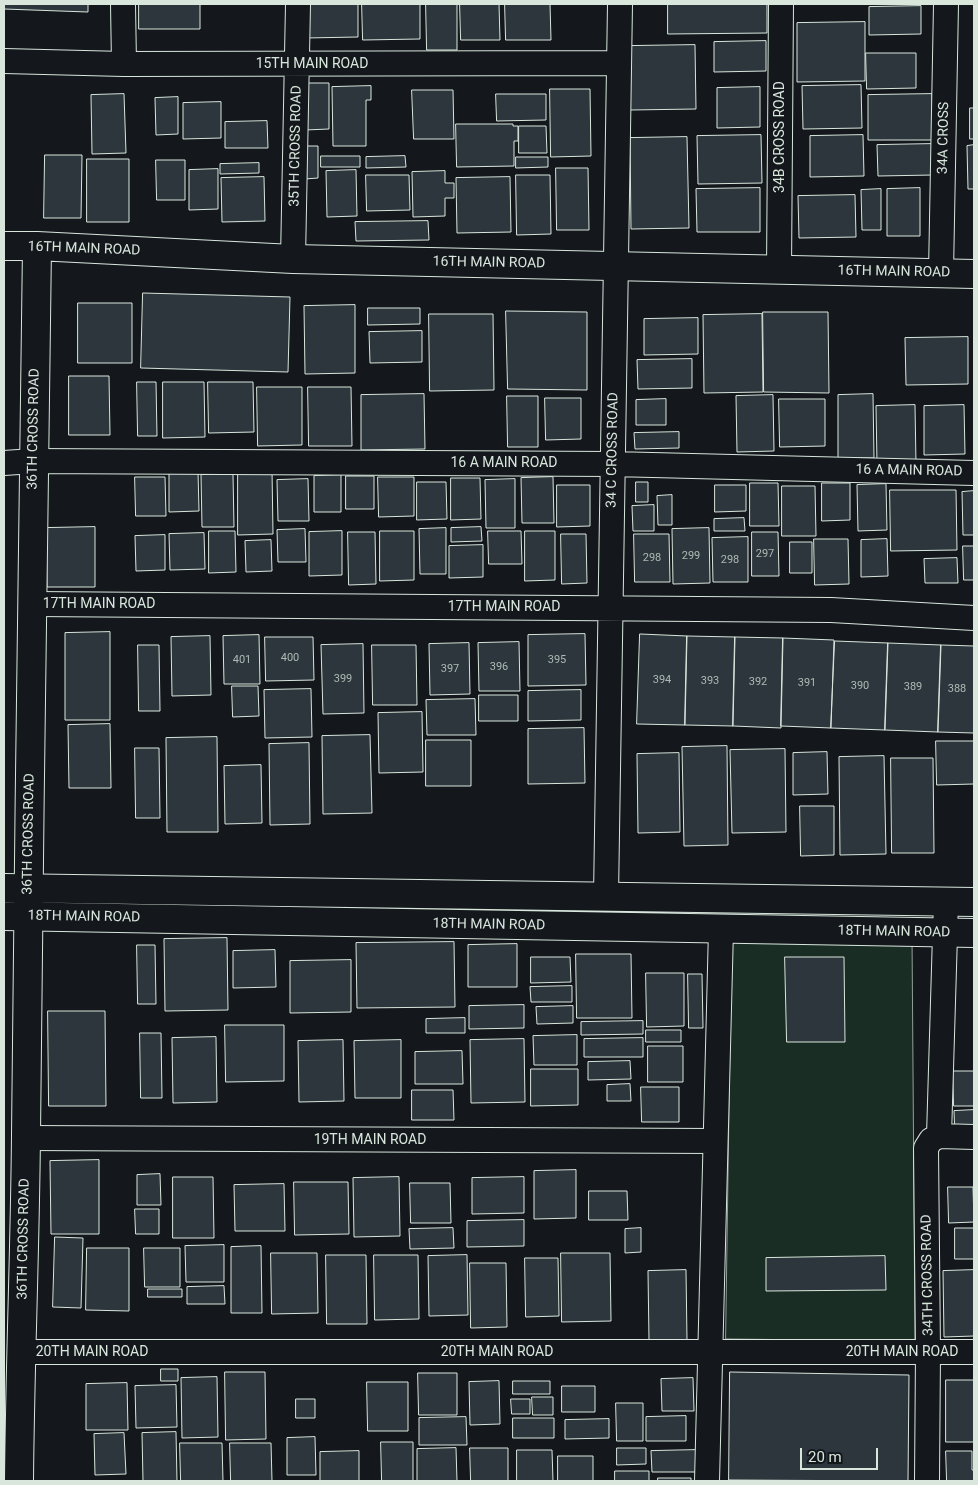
<!DOCTYPE html>
<style>
body{margin:0}
#map{position:relative;width:978px;height:1485px;overflow:hidden;background:#14181c;font-family:Roboto,sans-serif}
canvas{display:block}
.frame{position:absolute;inset:0;border:5px solid #d8e6dc;pointer-events:none}
.scale{position:absolute;left:800px;top:1448px;width:78px;height:22px;box-sizing:border-box;border:2px solid #d8e6dc;border-top:0;padding-left:6px;font-size:15px;line-height:18px;white-space:nowrap;color:#d8e6dc;-webkit-text-stroke:4px #14181c;paint-order:stroke}
</style>
<div id="map">
<canvas width="978" height="1485"></canvas>
<div class="frame"></div>
<div class="scale">20 m</div>
</div>
<script>
const ctx = document.querySelector('canvas').getContext('2d');
ctx.lineJoin = 'round';
function paint(path, color) {
  ctx.fillStyle = color;
  ctx.fill(path, 'evenodd');
}
function trace(path, color, width, dash) {
  ctx.strokeStyle = color;
  ctx.lineWidth = width;
  ctx.lineCap = dash ? 'butt' : 'round';
  ctx.setLineDash(dash || []);
  ctx.stroke(path);
}
function label(font, color, halo, rows, align = 'center') {
  ctx.font = font + ' Roboto,sans-serif';
  ctx.lineWidth = 4;
  ctx.setLineDash([]);
  ctx.textBaseline = 'middle';
  ctx.strokeStyle = halo;
  ctx.fillStyle = color;
  for (const [text, x, y, turn = 0] of rows) {
    ctx.save();
    ctx.translate(x, y);
    ctx.rotate((+turn || 0) * Math.PI / 180);
    ctx.textAlign = isNaN(turn) ? turn : align;
    if (halo) ctx.strokeText(text, 0, 0);
    ctx.fillText(text, 0, 0);
    ctx.restore();
  }
}
const green = new Path2D(`
 M732 930 912 935 915 1341 726 1339Z`);
paint(green, '#1a2d24');
trace(green, '#939e99', 1);
const building = new Path2D(`
 M4 4H88V12L4 9Z
 M139 4H200V29H139Z
 M306 4H358V37L306 38Z
 M362 4H420V39L363 40Z
 M426 4H457V50H427Z
 M460 4H499L500 40H461Z
 M505 4H550L551 40H506Z
 M668 4H767V33L668 34Z
 M921 6V34L869 35V7Z
 M865 22V81L797 82V23Z
 M766 41V71L714 72V42Z
 M695 45 696 109 630 110 629 46Z
 M866 53H916V88L867 89Z
 M304 83H329V129L305 130Z
 M861 85 862 128 803 129 802 86Z
 M371 86V100H366V146H333L332 87Z
 M760 87V127L717 128V88Z
 M550 89H590L591 156 551 157Z
 M412 90H453L454 139H414Z
 M124 94 126 153 92 154 91 95Z
 M496 94H546V120L497 121Z
 M932 94 933 140H868V95Z
 M178 97V134L156 135 155 98Z
 M221 102V138L183 139V103Z
 M970 108H974V139H970Z
 M267 121 268 148H225V122Z
 M456 124H513V126H518V141H514V166L457 167Z
 M519 126H546L547 153H519Z
 M761 135 762 183 698 184 697 136Z
 M863 135 864 176 810 177V136Z
 M687 137 689 228 631 229 630 138Z
 M932 144 933 175 878 176 877 145Z
 M974 145V189H968L967 146Z
 M305 146H318V178L305 179Z
 M45 155H82L81 218H44Z
 M321 156H360V167H321Z
 M405 156 406 167 366 168V157Z
 M516 157H548V167L516 168Z
 M87 159H129V222H87Z
 M156 160H185V200H157Z
 M259 163V173L220 174V164Z
 M556 168H588L589 230H557Z
 M218 169V209L189 210V170Z
 M356 170 357 216 327 217 326 171Z
 M445 171V183H454V198H445V216L413 217 412 172Z
 M366 175H409L410 210 367 211Z
 M516 175H550L551 234 517 235Z
 M264 177 265 221 222 222 221 178Z
 M510 177 511 232 457 233 456 178Z
 M760 188V232H697L696 189Z
 M920 188V236H887V189Z
 M881 189V230H862L861 190Z
 M855 195 856 237 799 238 798 196Z
 M428 221 429 240 356 241 355 222Z
 M143 293 290 297 288 372 141 368Z
 M78 303H132V363H78Z
 M355 305V373L305 374 304 306Z
 M368 308H420V324L368 325Z
 M506 311 587 312V390L508 389Z
 M763 312H828L829 393 764 392Z
 M429 314H493L494 390 430 391Z
 M762 314 763 392 704 393 703 315Z
 M698 318V354L644 355V319Z
 M422 331V362L370 363 369 332Z
 M968 337V384L906 385 905 338Z
 M692 359V388L638 389 637 360Z
 M69 376H109L110 435H69Z
 M137 382H156L157 436H138Z
 M163 382H204L205 437 163 438Z
 M208 382H253L254 432 209 433Z
 M257 387H302V445L258 446Z
 M308 387H351L352 446H309Z
 M424 394 425 449 361 450V395Z
 M873 394 874 458H838V395Z
 M773 395 774 451 737 452 736 396Z
 M507 396H538V447H508Z
 M545 398H581V439L546 440Z
 M666 399V425H636V400Z
 M779 399H825V446L780 447Z
 M915 405 916 464H877L876 406Z
 M964 405 965 454 924 455V406Z
 M679 432V448L635 449 634 433Z
 M238 470H272L273 534 238 535Z
 M198 471 199 511 169 512V472Z
 M233 474 234 527H202L201 475Z
 M341 475V512H314V476Z
 M346 476H374V509H346Z
 M135 477H165L166 516H136Z
 M378 477H414V516L379 517Z
 M553 477 554 523H522L521 478Z
 M451 478H480L481 519 451 520Z
 M308 479 309 521H278L277 480Z
 M515 479V528H486L485 480Z
 M417 482H446L447 519 417 520Z
 M636 482H648V502H636Z
 M750 483H778L779 526H750Z
 M822 483H850V520L822 521Z
 M886 484 887 530 858 531 857 485Z
 M557 485H590V526L557 527Z
 M715 485H746V511L715 512Z
 M782 486H815L816 536H782Z
 M890 490H956L957 550 891 551Z
 M974 491V535H963L962 492Z
 M672 495V525H658L657 496Z
 M654 505V531H633L632 506Z
 M744 518 745 531H714V519Z
 M95 527V587H47L46 528Z
 M481 527 482 541 451 542V528Z
 M446 528V574H420L419 529Z
 M709 528 710 583 673 584 672 529Z
 M305 529 306 562H278L277 530Z
 M209 531H235L236 572 209 573Z
 M342 531V575L309 576V532Z
 M380 531H414V580L380 581Z
 M488 531H521L522 564H489Z
 M525 531H555V580L525 581Z
 M348 532H375L376 584 349 585Z
 M752 532H778L779 576H752Z
 M204 533 205 569 170 570 169 534Z
 M561 534H586L587 583 562 584Z
 M634 534H669L670 582H635Z
 M165 535V570L136 571 135 536Z
 M748 537V582H713L712 538Z
 M814 539H848L849 584 815 585Z
 M887 539 888 576 861 577V540Z
 M271 540 272 571 246 572 245 541Z
 M790 542H812V573H790Z
 M483 545V577L449 578V546Z
 M963 546H974V580H964Z
 M957 558 958 583H925L924 559Z
 M110 632V720H65V633Z
 M585 634 586 685 528 686V635Z
 M640 634 687 636 685 725 637 724Z
 M259 635 260 684H224L223 636Z
 M210 636 211 695 172 696 171 637Z
 M687 636 735 637 733 726 685 725Z
 M265 637H313L314 680 266 681Z
 M735 637 783 638 781 728 733 726Z
 M783 638 834 640 831 728 781 726Z
 M835 641 888 643 885 730 831 728Z
 M519 642 520 691H479L478 643Z
 M469 643 470 694 430 695 429 644Z
 M888 643 941 645 938 732 885 730Z
 M363 644 364 713 323 714 321 645Z
 M138 645H159L160 711H139Z
 M372 645H416L417 705H373Z
 M941 645 974 646V733L938 732Z
 M232 686H258L259 716 233 717Z
 M311 689 312 737 265 738 264 690Z
 M581 690V720L528 721V691Z
 M479 695H518V721H479Z
 M475 699 476 735H427L426 700Z
 M422 712 423 772 379 773 378 713Z
 M110 724 111 788H69L68 725Z
 M584 728 585 783 528 784V729Z
 M370 735 372 813 323 814 322 736Z
 M217 737 218 832H167L166 738Z
 M426 740H471V786H426Z
 M936 741H974V784L937 785Z
 M309 743 310 824 270 825 269 744Z
 M727 746 728 845 684 846 682 747Z
 M135 748H159L160 818H136Z
 M785 749 786 832 732 833 730 750Z
 M827 752 828 794 793 795V753Z
 M679 753 680 832 638 833 637 754Z
 M884 756 886 854 840 855 839 757Z
 M891 758H933L934 853H892Z
 M261 765 262 823 225 824 224 766Z
 M800 806H834V855L801 856Z
 M227 938 228 1010 165 1011 164 939Z
 M454 942 455 1007 357 1008 356 943Z
 M517 944V987H468V945Z
 M137 945H155L156 1004H138Z
 M275 950 276 987 233 988V951Z
 M576 954H631L632 1018H577Z
 M531 957H570L571 982 531 983Z
 M785 957H844L845 1042H787Z
 M351 960V1012L290 1013V961Z
 M646 973H684V1026L647 1027Z
 M688 974H702L703 1028H689Z
 M572 986V1002H531L530 987Z
 M524 1005V1028L469 1029V1006Z
 M573 1006V1023L537 1024 536 1007Z
 M48 1011H105L106 1106H49Z
 M465 1018V1033H426V1019Z
 M643 1021V1034L581 1035V1022Z
 M225 1025H284V1081L226 1082Z
 M646 1030H681V1042H646Z
 M140 1033H161L162 1098H141Z
 M577 1035V1065H534L533 1036Z
 M216 1037 217 1102 173 1103 172 1038Z
 M643 1038V1057H584V1039Z
 M524 1039 525 1102 471 1103 470 1040Z
 M343 1040 344 1101 299 1102 298 1041Z
 M401 1040V1098H355L354 1041Z
 M648 1046H683V1082H648Z
 M462 1051 463 1084H415V1052Z
 M630 1061 631 1079 588 1080V1062Z
 M531 1069H578V1105L531 1106Z
 M953 1071H974V1106H954Z
 M630 1084 631 1101H607V1085Z
 M641 1087H679V1122H642Z
 M412 1090H453L454 1120H412Z
 M974 1110V1135L955 1136 954 1111Z
 M99 1160V1234H51L50 1161Z
 M576 1170V1218L534 1219V1171Z
 M160 1174 161 1205H137V1175Z
 M173 1177H213L214 1238H173Z
 M399 1177 400 1236 354 1237 353 1178Z
 M524 1177V1213L472 1214V1178Z
 M294 1182H348L349 1234 295 1235Z
 M410 1183H450L451 1223H411Z
 M284 1184 285 1231H235L234 1185Z
 M948 1187H973L974 1222 949 1223Z
 M589 1191H627L628 1220H589Z
 M135 1209H159V1234H136Z
 M524 1220V1246L467 1247V1221Z
 M453 1228 454 1248 410 1249 409 1229Z
 M641 1228V1252L625 1253V1229Z
 M955 1228H974V1259H955Z
 M55 1237 83 1238 81 1308 53 1307Z
 M224 1245V1282H186L185 1246Z
 M261 1246 262 1313H231V1247Z
 M87 1248H129V1311L86 1310Z
 M144 1248H180V1287H145Z
 M271 1253H317L318 1313 272 1314Z
 M561 1253H610L611 1321 562 1322Z
 M326 1255H366L367 1324H327Z
 M374 1255H418L419 1319 375 1320Z
 M467 1255 468 1315 429 1316 428 1256Z
 M885 1256 886 1290 766 1291V1258Z
 M525 1258H558L559 1316 526 1317Z
 M470 1263H506L507 1327 471 1328Z
 M686 1270 687 1340 649 1341 648 1271Z
 M974 1270V1336L944 1337 943 1271Z
 M224 1286 225 1304H187V1287Z
 M148 1289H182V1297H148Z
 M161 1369H178V1381H161Z
 M225 1372H265L266 1439 226 1440Z
 M730 1372 909 1375 908 1481 729 1480Z
 M418 1373H457V1415H419Z
 M217 1377 218 1437 182 1438 181 1378Z
 M693 1378 694 1411H662L661 1379Z
 M946 1380H974V1442H946Z
 M499 1381 500 1424 470 1425 469 1382Z
 M513 1381H550V1394H513Z
 M367 1382H408V1431H368Z
 M127 1383 128 1430H86V1384Z
 M176 1385 177 1427 136 1428 135 1386Z
 M562 1386H595V1412H562Z
 M532 1397H553V1415H533Z
 M296 1399H315V1418H296Z
 M511 1399H530V1414H512Z
 M616 1403H643V1441H617Z
 M686 1416V1441H646V1417Z
 M466 1417 467 1445H419V1418Z
 M513 1418H554V1438H513Z
 M609 1419V1438L565 1439V1420Z
 M176 1432 177 1481H143L142 1433Z
 M124 1433 126 1474 95 1475 94 1434Z
 M315 1437 316 1475H287V1438Z
 M381 1442H413V1481H382Z
 M180 1443H222L223 1481H181Z
 M230 1443H271L272 1481H231Z
 M456 1448 457 1481H417V1449Z
 M470 1448H508V1481H471Z
 M617 1448H646V1464L617 1465Z
 M517 1450H552L553 1481H517Z
 M697 1450V1472H652L651 1451Z
 M359 1451V1481H320V1452Z
 M946 1451H972V1470H974V1481H947Z
 M558 1456H593V1481H558Z
 M615 1471H649V1481H615Z
 M658 1478H691V1481H658Z`);
paint(building, '#2c363c');
trace(building, '#d8e6dc', 1);
const minor = new Path2D(`
 M123 4 124 64
 M4 61 124 64 619 63
 M293 259 298 4
 M779 270 781 4
 M941 273 946 4
 M4 463 33 461 612 464 974 473
 M33 604 831 610 974 618
 M606 896 620 4
 M939 1136 946 901
 M26 1138 715 1141
 M20 1352H974
 M707 1481 721 929
 M927 1481 928 1352 926 1148 931 1140 939 1136 974 1137`);
const tertiary = new Path2D(`
 M4 246H37L293 259 974 274
 M19 1481C20 1365 25 1250 26 1134 30 838 31 542 37 246`);
const secondary = new Path2D(`
 M4 888 974 902
 M4 916 974 933`);
trace(minor, '#d8e6dc', 26);
trace(tertiary, '#d8e6dc', 30);
trace(secondary, '#d8e6dc', 30);
trace(minor, '#14181c', 24);
trace(tertiary, '#14181c', 28);
trace(secondary, '#14181c', 28);
label('11px', '#adbab4', null, [
 ["297",765,554],
 ["299",691,556],
 ["298",652,558],
 ["298",730,560],
 ["400",290,658],
 ["401",242,660],
 ["395",557,660],
 ["396",499,667],
 ["397",450,669],
 ["399",343,679],
 ["394",662,680],
 ["393",710,681],
 ["392",758,682],
 ["391",807,683],
 ["390",860,686],
 ["389",913,687],
 ["388",957,689]
]);
label('14px', '#d8e6dc', '#14181c', [
 ["15TH MAIN ROAD",312,64],
 ["34B CROSS ROAD",780,137,-90],
 ["34A CROSS",944,138,-89],
 ["35TH CROSS ROAD",296,146,-89],
 ["16TH MAIN ROAD",84,249,2],
 ["16TH MAIN ROAD",489,263,1],
 ["16TH MAIN ROAD",894,272,1],
 ["36TH CROSS ROAD",34,429,-89],
 ["34 C CROSS ROAD",613,450,-89],
 ["16 A MAIN ROAD",504,463],
 ["16 A MAIN ROAD",909,471,1],
 ["17TH MAIN ROAD",99,604],
 ["17TH MAIN ROAD",504,607],
 ["36TH CROSS ROAD",29,834,-89],
 ["18TH MAIN ROAD",84,917,1],
 ["18TH MAIN ROAD",489,925,1],
 ["18TH MAIN ROAD",894,932,1],
 ["19TH MAIN ROAD",370,1140],
 ["36TH CROSS ROAD",24,1239,-89],
 ["34TH CROSS ROAD",928,1275,-91],
 ["20TH MAIN ROAD",92,1352],
 ["20TH MAIN ROAD",497,1352],
 ["20TH MAIN ROAD",902,1352]
]);
</script>
